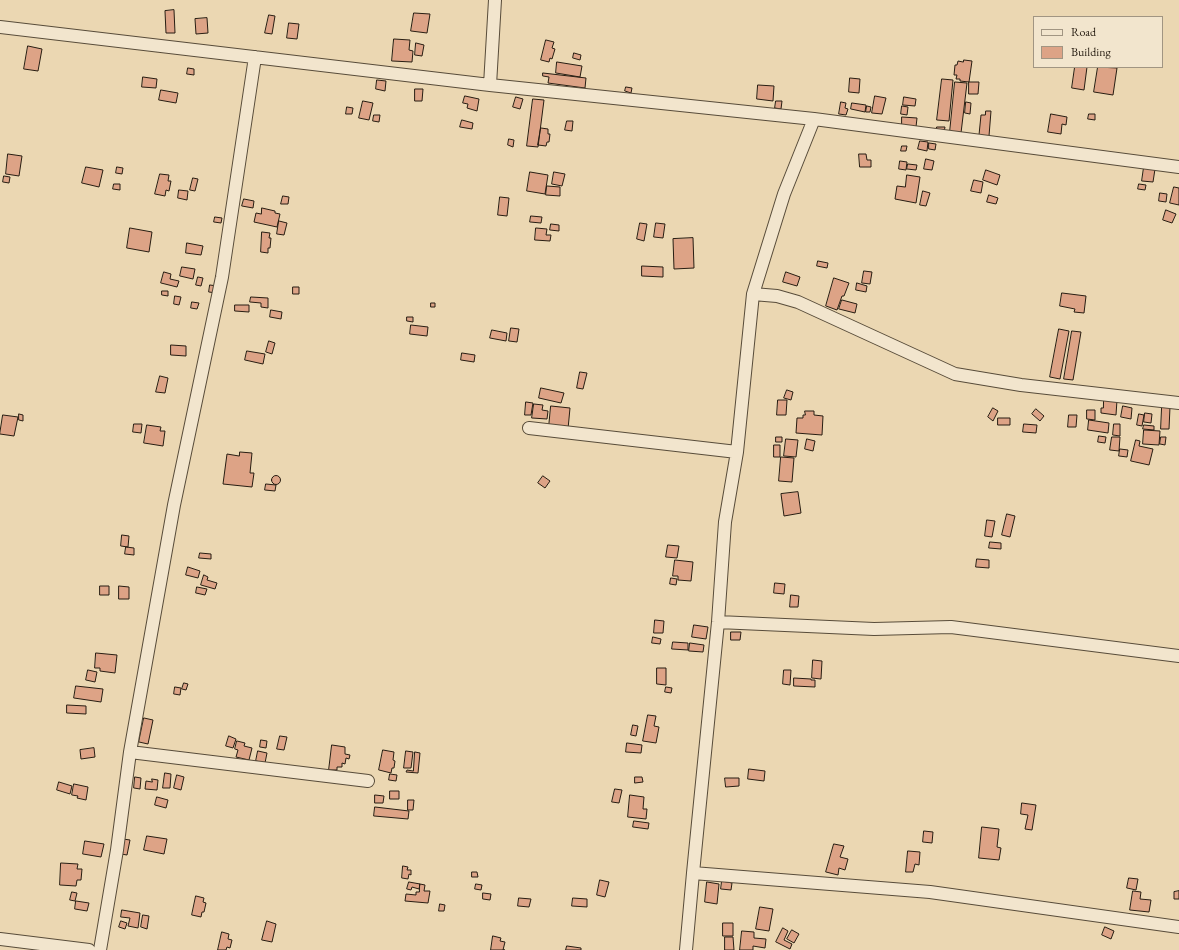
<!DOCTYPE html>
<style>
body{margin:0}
#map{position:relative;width:1179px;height:950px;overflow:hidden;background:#ebd7b2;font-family:"EB Garamond",serif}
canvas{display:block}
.legend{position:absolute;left:1033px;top:16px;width:130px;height:52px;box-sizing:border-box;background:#f2e5cd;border:1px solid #a19582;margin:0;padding:5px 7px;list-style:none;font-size:12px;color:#271d12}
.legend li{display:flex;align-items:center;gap:8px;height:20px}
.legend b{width:20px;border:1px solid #a19582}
</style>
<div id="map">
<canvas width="1179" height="950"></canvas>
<ul class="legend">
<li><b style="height:5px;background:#f2e5cd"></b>Road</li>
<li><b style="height:11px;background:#dda386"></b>Building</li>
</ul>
</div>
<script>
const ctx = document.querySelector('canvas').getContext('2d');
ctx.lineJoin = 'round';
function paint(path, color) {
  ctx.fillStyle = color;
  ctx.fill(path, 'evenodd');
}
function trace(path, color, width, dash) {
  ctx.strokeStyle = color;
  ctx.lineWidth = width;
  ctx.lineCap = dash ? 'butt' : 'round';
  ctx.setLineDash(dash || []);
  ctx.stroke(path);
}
const building = new Path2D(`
 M174 10 175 33H166L165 11Z
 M414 13 430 14 427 33 411 31Z
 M269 15 275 16 272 34 265 33Z
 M207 18 208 33 196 34 195 19Z
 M289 23 299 24 297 39 287 38Z
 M394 39 410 40 409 50 413 51 412 62 392 61Z
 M546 40 554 42 552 48 555 49 552 59 550 58 549 62 541 60Z
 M416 43 424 45 422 56 415 55Z
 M28 46 42 49 38 71 24 69Z
 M574 53 581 55 580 60 573 58Z
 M964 60 972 61 969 82 960 81V79H956L957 75H954L955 65H957L958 61 963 62Z
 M557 62 582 66 580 77 556 73Z
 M1075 67H1087L1084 90 1072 88Z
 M1098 67 1117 68 1113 95 1094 92Z
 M188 68 194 69V75L187 74Z
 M543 73 586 78 585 88 548 83 549 77 543 76Z
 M143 77 157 79 156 88 142 87Z
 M850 78 860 79 859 93 849 92Z
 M942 79 953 80 949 121 937 120Z
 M377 80 386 81 385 91 376 89Z
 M955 82 967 83 961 133 950 132Z
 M969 82H979L978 94H969Z
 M758 85 774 86 773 101 757 99Z
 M626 87 632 88 631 93 625 91Z
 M415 89H423L422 101H415Z
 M161 90 178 93 176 103 159 100Z
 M465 96 479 99 477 111 467 108 468 104 463 103Z
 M875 96 886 98 882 114 872 113Z
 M516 97 523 99 520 109 513 107Z
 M904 97 916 99 915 106 903 105Z
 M533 99 544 100 538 147 527 146Z
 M363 101 373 103 369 120 359 118Z
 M776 101H782L781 109 775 108Z
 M841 102 846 103 845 108 848 109 846 115 839 114Z
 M966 102 971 103 970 114 965 113Z
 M852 103 866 105 865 112 851 109Z
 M867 106 871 107 870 112H866Z
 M902 106 908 107 907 115 901 114Z
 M347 107 353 108 352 114H346Z
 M986 111H991L989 136 979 135 981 115H985Z
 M1051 114 1067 117 1066 125 1062 124 1061 134 1048 132Z
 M1089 114H1095V120L1088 119Z
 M374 115H380L379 122 373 121Z
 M902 117 917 118 916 127 902 126Z
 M462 120 473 123 472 129 460 127Z
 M567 121H573L572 131 565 130Z
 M937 127H945L944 132 936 131Z
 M541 128 548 129V134H550L549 142H547L546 146 538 145Z
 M509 139 514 140 513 147 508 145Z
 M920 141 928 142 927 151 918 149Z
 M929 143 936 144 935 150 929 149Z
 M902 146H907L906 151H901Z
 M8 154 22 156 19 176 6 174Z
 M859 154H866L867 160H871V167H860Z
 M926 159 934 161 932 170 924 169Z
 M900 161 907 162 906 170 899 169Z
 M908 164 917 165 916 170 907 169Z
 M86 167 103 170 99 187 82 183Z
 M117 167 123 168 122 174 116 173Z
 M1144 167 1155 169 1153 182 1142 181Z
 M986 170 1000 175 997 185 983 180Z
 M530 172 548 175 545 194 527 191Z
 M554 172 565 174 562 186 552 184Z
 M160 174 169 175 168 181H171L169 191 166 190 165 196 155 194Z
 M907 175 920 177 916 203 895 199 897 186 905 187Z
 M4 176 10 177 9 183 3 182Z
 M193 178 198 179 195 191 190 190Z
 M974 180 983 182 981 193 971 191Z
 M114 184H120V190L113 189Z
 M1139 184 1146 185 1145 190 1138 189Z
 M547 186 560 187V196L546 195Z
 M1174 187 1179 188V205L1170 203Z
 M179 190 188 191 187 200 178 198Z
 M923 191 930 193 926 206 920 205Z
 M1160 193 1167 194 1166 202 1159 201Z
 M989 195 998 198 996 204 987 202Z
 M283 196 289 197 288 204H281Z
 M500 197 509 198 507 216 498 215Z
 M244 199 254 201 253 208 242 206Z
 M262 208 275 211V213L280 214 277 227 254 222 256 213 261 214Z
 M1166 210 1176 214 1172 223 1163 220Z
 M531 216 542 217 541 223 530 222Z
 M215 217 222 218 221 223 214 222Z
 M279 221 287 223 284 235 277 234Z
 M640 223 647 224 644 241 637 239Z
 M656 223 665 224 663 238 654 237Z
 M551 224 559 225V231L550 230Z
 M130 228 152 232 149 252 127 248Z
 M536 228 547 229 546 235H551L550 241 535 240Z
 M262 232 270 233 269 238H271L270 248H268V253L261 252Z
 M693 238 694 268 674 269 673 239Z
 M187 243 203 246 201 255 186 253Z
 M818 261 828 263 827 268 817 266Z
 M642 266 663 267V277L642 276Z
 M182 267 195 269 193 279 180 276Z
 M864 271 872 272 870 284 862 283Z
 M164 272 171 274 170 279 179 281 177 287 161 283Z
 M786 272 800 277 797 286 783 282Z
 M198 277 203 278 201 286 196 285Z
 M834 278 849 283 844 296H842L837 310 826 306Z
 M857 283 867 286 866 292 856 290Z
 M210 285 217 286 216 293 209 292Z
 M293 287H299V294H293Z
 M162 291H168V296L162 295Z
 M1062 293 1086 296 1084 313 1074 312 1075 309 1060 306Z
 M175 296 181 297 179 305 174 304Z
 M251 297 268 298V308L261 307V303L250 302Z
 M842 300 857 304 855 313 839 309Z
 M192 302 199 303 197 309 191 308Z
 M431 303H435V307H431Z
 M235 305H249V312L235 311Z
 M271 310 282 312 281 319 270 317Z
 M407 317H413V322L407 321Z
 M411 325 428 327 427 336 410 334Z
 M511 328 519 329 517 342 509 341Z
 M1059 329 1069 331 1060 379 1050 377Z
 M492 330 507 333 506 341 490 338Z
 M1072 331 1081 332 1073 380 1064 379Z
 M269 341 275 343 272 354 266 352Z
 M171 345 186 346V356L171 355Z
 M247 351 265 354 263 364 245 360Z
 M462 353 475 355 474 362 461 360Z
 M580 372 587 373 583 389 577 388Z
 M160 376 168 378 165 393 156 392Z
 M541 388 564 393 561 403 539 398Z
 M787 390 793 392 791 400 784 398Z
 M1104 398 1117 400 1116 415 1101 413V408H1103Z
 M778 400H787L786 415H777Z
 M526 402 533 403 531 415H525Z
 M534 404 543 405 542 410 548 411 547 419 532 418Z
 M551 406 570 408 568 429 549 427Z
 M1123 406 1132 408 1131 419 1121 417Z
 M1162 407H1170L1169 429H1161Z
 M993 408 998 411 993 421 988 417Z
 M1036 409 1044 416 1040 421 1032 414Z
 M1087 410H1095V420L1087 419Z
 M805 411H814V415L823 416 822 435 796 433 797 418H803V415H805Z
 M1145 413 1152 414 1151 423 1144 422Z
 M19 414 23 415V421L19 420Z
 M1139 414 1144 415 1142 426 1137 425Z
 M3 415 18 417 14 436 0 434Z
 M1069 415H1077L1076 427H1068Z
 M998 418H1010V425H998Z
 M1089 420 1109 423 1108 433 1088 430Z
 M134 424H142L141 433 133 432Z
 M1024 424 1037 425 1036 433 1023 432Z
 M1114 424H1120V436L1113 435Z
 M147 425 161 427 160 431H165L163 446 144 443Z
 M1144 425 1154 426V430L1143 429Z
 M1144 430 1160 431 1159 445 1143 444Z
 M1099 436 1106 437 1105 443 1098 442Z
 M776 437H782V442H776Z
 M1112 437H1120L1119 451 1110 450Z
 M1161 437H1166L1165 445 1160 444Z
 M786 439 798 440 796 457 784 456Z
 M807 439 815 441 813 451 805 449Z
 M1136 440 1140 441 1139 446 1153 449 1149 465 1131 461Z
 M774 445H780V457H774Z
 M1120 449 1128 450 1127 457 1119 456Z
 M240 452 252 453 250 473H254L252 487 223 484 227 454 239 456Z
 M781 457 794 458 792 482 779 481Z
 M271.5 480a4.5 4.5 0 1 1 9 0a4.5 4.5 0 1 1-9 0Z
 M543 476 550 481 545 488 538 483Z
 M266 484 276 485 275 491 265 490Z
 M798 492 801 513 784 516 781 494Z
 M1007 514 1015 516 1010 537 1002 535Z
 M987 520 995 521 992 537 985 536Z
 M122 535 129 536 128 547 121 546Z
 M990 542 1001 543V549L989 548Z
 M668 545 679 546 677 558 666 557Z
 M126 547 134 548V555L125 554Z
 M200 553 211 554V559L199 558Z
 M977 559 989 560V568L976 567Z
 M675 560 693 562 691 581 678 580V576H673Z
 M188 567 200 571 198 578 186 575Z
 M204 575 208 577 207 580 217 583 215 589 201 585Z
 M671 578 677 579 676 585 670 584Z
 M775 583 785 584 784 594 774 593Z
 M100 586H109V595H100Z
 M119 586 129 587V599H119Z
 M197 587 207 589 205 595 196 593Z
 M791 595 799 596 798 607H790Z
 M655 620 664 621 663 633H654Z
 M694 625 708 627 706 639 692 637Z
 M731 632H741L740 640H731Z
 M653 637 661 639 660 644 652 643Z
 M673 642 688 643V650L672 649Z
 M690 643 704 645 703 652 689 651Z
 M96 653 117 655 115 673 100 671V668H95Z
 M813 660 822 661 821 679 812 678Z
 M657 668H666V685L657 684Z
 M88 670 97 672 95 682 86 680Z
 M784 670H791L790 685 783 684Z
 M794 678 811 679V680H815V687L794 686Z
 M184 683 188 684 186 690 182 689Z
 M76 686 103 689 101 702 74 698Z
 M175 687 181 688 180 695 174 694Z
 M666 687 672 688 671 693 665 692Z
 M67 705 86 706V714L67 713Z
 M648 715 656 716 654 726 659 727 656 743 643 741Z
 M144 718 153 720 148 744 139 742Z
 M633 725 638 726 636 736 631 735Z
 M229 736 236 739 233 748 226 746Z
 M280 736 287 737 284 750 277 749Z
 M261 740 267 741 266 748 260 747Z
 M237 741 245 743 244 746 252 748 249 760 236 757 238 750 235 749Z
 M627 743 642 745 641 753 626 752Z
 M332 745 345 747V754L350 755 349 759 346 758 345 764 342 763V767H337V770H329Z
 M94 748 95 757 81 759 80 750Z
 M383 750 394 752 393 760 395 761 394 768H392L391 773 379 770Z
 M258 751 267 753 265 763 256 761Z
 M406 751 413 752 411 768H404Z
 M415 752 420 753 418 773 406 772 407 770 413 771Z
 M749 769 765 771 764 781 748 779Z
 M165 773 171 774 170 788H163Z
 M390 774 397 775 396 781 389 780Z
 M177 775 184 777 181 790 174 788Z
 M135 777 141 778 140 789 134 788Z
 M635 777H642L643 782 635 783Z
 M725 778H739V786L726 787Z
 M152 779 158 780 157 790 145 789 146 781 152 782Z
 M59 782 72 786 70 794 57 790Z
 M74 784 88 787 86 800 77 798 78 796 72 795Z
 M615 789 622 790 619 803 612 802Z
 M390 791H399V799H390Z
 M375 795 384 796 383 803H375Z
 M630 795 644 797 643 809H647L646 819 628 817Z
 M157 797 168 800 166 808 155 805Z
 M408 800H414L413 810H408Z
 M1022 803 1036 805 1032 830 1025 829 1028 815 1021 814Z
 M375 807 409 811 408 819 374 816Z
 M634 821 649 823 648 829 633 827Z
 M982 827 999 829 997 847 1001 848 999 860 979 858Z
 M924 831 933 832 932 843 923 842Z
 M147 836 167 839 164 854 144 850Z
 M123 839 130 840 127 855 121 854Z
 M85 841 104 844 101 857 83 854Z
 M834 844 844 846 840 857 848 859 845 870 839 868 838 875 826 872Z
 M908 851 920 852 919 865 915 864 913 872H906Z
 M61 863 78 864 77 869H82L81 880H77L76 886 60 885Z
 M403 866 408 867 407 870H411V875L409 874 408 879 402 878Z
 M472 872H477L478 877H472Z
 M1129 878 1138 879 1136 890 1127 888Z
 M600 880 609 882 605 897 597 895Z
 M722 881 732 883 731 890 721 889Z
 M409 882 420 884 419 889 412 887 411 890 407 889Z
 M707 882 719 884 717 904 705 902Z
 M420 884 425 885 424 891H430L428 903 405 901 406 894 416 895V892H419Z
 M476 884 482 885 481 890 475 889Z
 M1133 891 1141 892 1140 899 1151 900 1149 912 1130 910Z
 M1179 891V899H1174V892Z
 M72 892 77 893 75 901 70 900Z
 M483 893 491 894 490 900 483 899Z
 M196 896 204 898 203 902 206 903 204 912H202L201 917 192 915Z
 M519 898 531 899 529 907 518 906Z
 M573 898 587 899V907L572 906Z
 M76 901 89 903 87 911 75 909Z
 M440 904 445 905 444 911H439Z
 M760 907 773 909 769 931 756 929Z
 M122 910 140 913 138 928 128 926 130 918 121 917Z
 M143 915 149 916 147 929 141 927Z
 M121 921 127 923 125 929 119 927Z
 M267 921 276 924 272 942 262 940Z
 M723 923H733V936H723Z
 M1105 927 1114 931 1111 939 1102 935Z
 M783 928 788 931 784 940 792 944 790 949 776 942Z
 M792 930 799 934 794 943 787 939Z
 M742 931 754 932V938L766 939 765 948 753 946V950H740Z
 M222 932 229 934 228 939 232 940 230 948 227 947 226 950H218Z
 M493 936 501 938 500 941 505 942 503 950H505H491Z
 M725 937H733L734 950H725Z
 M567 946 581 948V950H566Z`);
paint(building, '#dda386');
trace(building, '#271d12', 1);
const minor = new Path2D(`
 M0 27 490 85 814 119 1179 167
 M490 85 495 0
 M753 294 777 296 798 302 955 374 1021 385 1179 403
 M529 428 737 452
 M718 622 874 629 951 627 1179 656
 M130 752 368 781
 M693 873 930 892 1179 927
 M0 939 89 950
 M100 950 117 850 130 752 174 505 222 277 255 57
 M686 950 693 873 718 622 725 522 737 452 753 294 784 194 814 119`);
trace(minor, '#584c3a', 14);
trace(minor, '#f2e5cd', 12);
</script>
